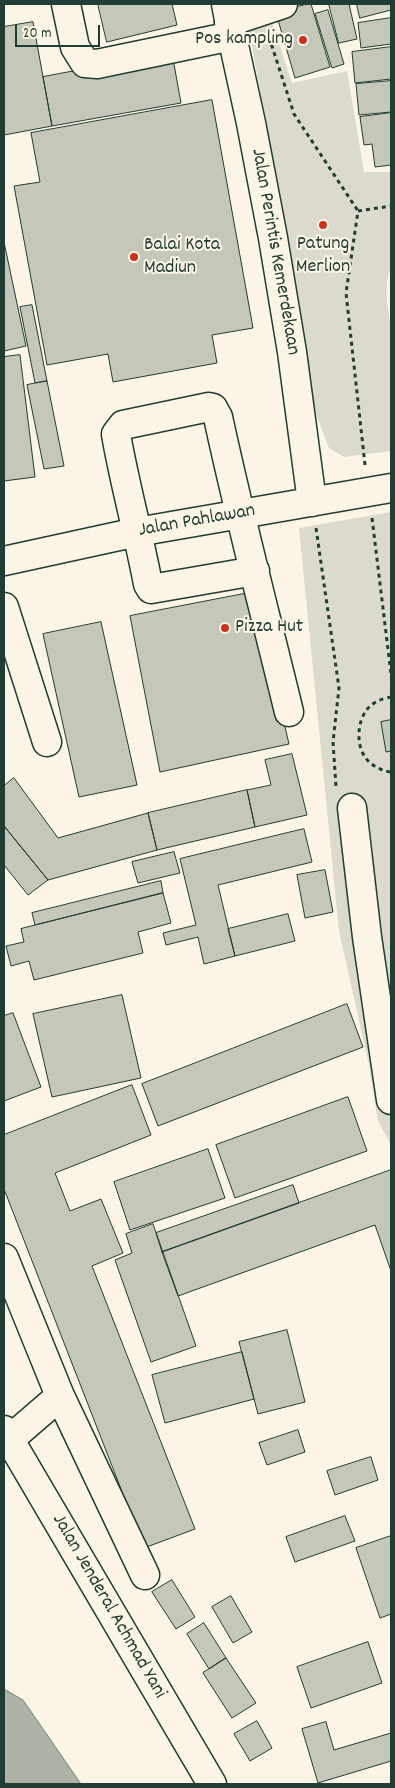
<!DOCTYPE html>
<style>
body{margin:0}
#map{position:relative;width:395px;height:1788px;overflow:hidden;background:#fcf5e5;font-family:Dekko,sans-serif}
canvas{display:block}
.frame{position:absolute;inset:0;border:5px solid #1f3d34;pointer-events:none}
.scale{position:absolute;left:15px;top:25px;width:85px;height:22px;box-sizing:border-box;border:2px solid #1f3d34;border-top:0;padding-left:6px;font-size:15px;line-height:18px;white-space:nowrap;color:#1f3d34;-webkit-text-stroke:4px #fcf5e5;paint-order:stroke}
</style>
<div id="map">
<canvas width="395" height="1788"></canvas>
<div class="frame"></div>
<div class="scale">20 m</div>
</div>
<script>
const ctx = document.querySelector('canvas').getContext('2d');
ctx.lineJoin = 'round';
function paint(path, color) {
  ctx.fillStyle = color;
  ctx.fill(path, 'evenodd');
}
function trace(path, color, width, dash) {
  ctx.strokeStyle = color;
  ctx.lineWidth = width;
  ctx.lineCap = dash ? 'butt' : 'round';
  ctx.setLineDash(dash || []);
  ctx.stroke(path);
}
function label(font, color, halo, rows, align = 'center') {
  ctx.font = font + ' Dekko,sans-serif';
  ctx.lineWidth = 4;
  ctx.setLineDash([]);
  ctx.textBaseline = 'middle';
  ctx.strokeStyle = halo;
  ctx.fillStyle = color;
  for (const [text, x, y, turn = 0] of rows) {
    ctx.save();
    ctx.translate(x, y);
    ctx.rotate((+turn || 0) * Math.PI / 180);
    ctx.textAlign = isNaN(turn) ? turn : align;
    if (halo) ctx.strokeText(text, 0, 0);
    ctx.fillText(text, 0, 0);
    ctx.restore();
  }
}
paint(new Path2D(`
 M271 19 292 83 347 71 364 172H391V268C381 292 391 312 391 336 392 374 391 413 391 451L344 457 329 448 316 414 248 22Z
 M391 512V1145L378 1121 369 1065 339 931 299 528Z`), '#dcdacc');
const water = new Path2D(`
 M4 1689 23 1700 81 1784H4Z`);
paint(water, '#aeb3a7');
trace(water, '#758479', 1);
const building = new Path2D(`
 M98 4H172L177 25 107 42Z
 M307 4H311L330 67 295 78 276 13Z
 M329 4H349L357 39 339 43Z
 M357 4H391V10L360 18Z
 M328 10 344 64 332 68 315 14Z
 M391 18V44L361 48 358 23Z
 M33 22 52 126 4 135V27Z
 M391 47V79L355 83 352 52Z
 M172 53 181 103 52 126 43 77Z
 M391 81V112L359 115 356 84Z
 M212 100 253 328 212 335 217 363 113 382 108 354 47 365 14 186 40 182 31 133Z
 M391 113V165L375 167 372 144 364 145 360 117Z
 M4 242 26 346 4 351Z
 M32 305 47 381 35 383 20 307Z
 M20 355 35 477 4 481V357Z
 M47 381 64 466 44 469 27 385Z
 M254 592 289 744 160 772 130 616Z
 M101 622 137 785 79 797 43 634Z
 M391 720V751L386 752 381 722Z
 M292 754 307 815 255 827 247 790 271 785 265 760Z
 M14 778 58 838 148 813 157 850 48 880 4 826V786Z
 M247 790 255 827 157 850 148 813Z
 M4 826 48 880 28 895 4 865Z
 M304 829 312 862 218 885 235 956 204 964 198 937 166 945 163 933 196 925 180 859Z
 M174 852 180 873 138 883 132 862Z
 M325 870 333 912 305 918 297 875Z
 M161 881 163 893 35 925 32 913Z
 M163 893 171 923 138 932 143 953 34 980 29 961 11 966 6 946 24 942 21 929Z
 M288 914 295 941 235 956 228 929Z
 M122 995 141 1078 52 1097 33 1014Z
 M347 1004 363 1047 158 1126 142 1084Z
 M13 1013 41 1087 4 1101V1016Z
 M132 1085 151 1135 55 1173 70 1211 101 1199 123 1253 92 1266 195 1529 144 1548 4 1189V1135Z
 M348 1097 367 1151 235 1198 216 1145Z
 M208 1149 225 1198 130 1230 114 1182Z
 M391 1170V1271L375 1225 178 1296 162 1252Z
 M293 1185 299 1203 162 1252 156 1233Z
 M153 1224 196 1346 151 1362 115 1260 132 1253 126 1234Z
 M287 1330 305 1402 258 1414 239 1342Z
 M242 1352 254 1399 165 1423 152 1375Z
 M298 1430 305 1452 267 1465 259 1443Z
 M371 1457 378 1480 335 1495 327 1471Z
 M345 1516 355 1541 295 1562 286 1537Z
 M391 1536V1614L380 1618 356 1548Z
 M172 1580 195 1617 176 1629 152 1592Z
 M231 1596 252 1632 233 1643 212 1607Z
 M204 1623 226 1658 209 1669 187 1634Z
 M368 1642 382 1683 311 1708 297 1667Z
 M226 1658 256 1703 232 1718 203 1673Z
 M257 1721 272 1748 250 1761 234 1734Z
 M326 1722 334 1750 391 1733V1761L318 1783 302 1729Z`);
paint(building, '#c5c7b9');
trace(building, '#1f3d34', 1);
const minor = new Path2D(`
 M66 4 75 47 85 63 97 64 232 36
 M229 22 283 4
 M255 571 151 589 148 584C139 536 126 489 117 440L116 434 123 425 209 407 213 408 218 417C239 515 265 613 289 712
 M4 607 47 742
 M352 808 367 937 391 1100
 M4 1258 60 1396 9 1440
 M60 1396 145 1575`);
const major = new Path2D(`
 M226 4 232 36 251 123 273 238 292 352 312 502
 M4 561 137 532 391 488`);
const highway = new Path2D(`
 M4 1430 212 1784`);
trace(minor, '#1f3d34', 31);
trace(major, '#1f3d34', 31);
trace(highway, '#1f3d34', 31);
trace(new Path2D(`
 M269 37 294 114 358 211
 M365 465 346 293 358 211 391 206
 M372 518 391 674
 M316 528 339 688 333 742 336 787
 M391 697C387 698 381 699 376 702 358 711 354 741 365 757 371 766 382 771 391 772`), '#1f3d34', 3, [4, 4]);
trace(minor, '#fcf5e5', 28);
trace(major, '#fcf5e5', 28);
trace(highway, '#fcf5e5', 28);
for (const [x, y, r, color] of [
 [303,40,5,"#c8321e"],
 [323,225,5,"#c8321e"],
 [134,257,5,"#c8321e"],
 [225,628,5,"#c8321e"]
]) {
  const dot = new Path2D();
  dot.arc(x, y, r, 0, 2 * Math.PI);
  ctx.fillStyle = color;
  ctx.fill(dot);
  trace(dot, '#fcf5e5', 2);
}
label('20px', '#1f3d34', '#fcf5e5', [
 ["Pos kampling",293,40,"right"],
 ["Patung",323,245,"center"],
 ["Merlion",323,268,"center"],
 ["Balai Kota",144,246],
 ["Madiun",144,269],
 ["Pizza Hut",235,628]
], 'left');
label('20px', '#1f3d34', '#fcf5e5', [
 ["Jalan Perintis Kemerdekaan",274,252,80],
 ["Jalan Pahlawan",197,522,-10],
 ["Jalan Jenderal Achmad Yani",108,1607,60]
]);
</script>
